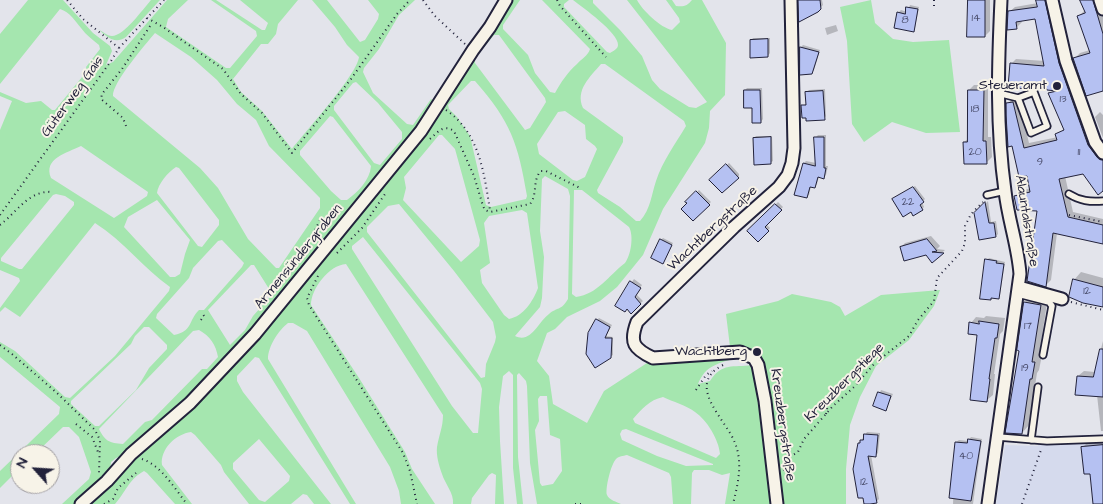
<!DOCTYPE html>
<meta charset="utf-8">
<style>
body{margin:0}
#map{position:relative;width:1103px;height:504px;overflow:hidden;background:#e3e4eb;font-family:"Architects Daughter",sans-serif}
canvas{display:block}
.north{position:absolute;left:10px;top:444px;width:50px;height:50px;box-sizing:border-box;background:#f7f3e8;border:1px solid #a29fa3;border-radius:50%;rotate:296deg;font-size:14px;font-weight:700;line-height:20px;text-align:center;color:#22223b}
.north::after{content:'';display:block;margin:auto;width:18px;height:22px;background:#22223b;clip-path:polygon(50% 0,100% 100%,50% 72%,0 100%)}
</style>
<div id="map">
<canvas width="1103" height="504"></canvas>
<div class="north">N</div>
</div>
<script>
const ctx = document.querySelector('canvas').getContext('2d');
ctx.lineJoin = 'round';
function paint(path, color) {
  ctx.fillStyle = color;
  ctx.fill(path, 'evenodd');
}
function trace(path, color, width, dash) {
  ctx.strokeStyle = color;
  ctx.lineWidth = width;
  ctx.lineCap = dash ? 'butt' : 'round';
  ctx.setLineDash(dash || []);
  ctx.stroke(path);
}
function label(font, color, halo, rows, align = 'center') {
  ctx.font = font + ' "Architects Daughter",sans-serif';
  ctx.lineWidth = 4;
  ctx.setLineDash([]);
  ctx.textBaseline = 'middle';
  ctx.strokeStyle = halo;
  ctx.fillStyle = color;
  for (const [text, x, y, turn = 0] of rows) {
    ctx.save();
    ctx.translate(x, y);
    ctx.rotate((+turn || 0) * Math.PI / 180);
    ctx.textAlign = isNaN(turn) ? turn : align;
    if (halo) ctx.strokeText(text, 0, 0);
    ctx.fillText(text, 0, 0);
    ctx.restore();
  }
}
paint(new Path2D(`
 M1103 435V504H996L1005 445 1038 446 1039 437Z`), '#d5daed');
paint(new Path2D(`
 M28 0H63L93 33 110 46 112 51 106 65 113 62 167 0H188L168 19 166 27 226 68H230L257 36 256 31 211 0H216L262 30H265L268 23 240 0H298L278 24 276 34 268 44H261L233 79 241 92 262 111 292 149C305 132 357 75 359 57L347 45 335 27 312 0H327L360 42 365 40 378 19 379 14 368 0H415L399 15 379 49 364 68 363 72 373 93 407 124 413 125 431 99 435 102 418 129 253 332 188 401 129 452 116 458 111 462 110 471 77 504H62L89 479 91 472 79 437 69 427H63L35 454H20V468L0 488V471L59 414 60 407 0 357V342L15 351 65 397 70 398 115 356 169 291 170 287C143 268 124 241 95 223L20 317 5 307 0 312V308L20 281 19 278 0 270V130L12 101 0 96V92L26 103 41 101 52 110H55L87 71 86 67 100 49 99 45C93 40 86 35 81 28 75 21 70 12 60 9L0 84V34ZM155 33 191 57 217 80 237 104 256 120 269 146 320 198V208L279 268H276L248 239 218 188 200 168 113 96C112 83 145 45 155 33ZM356 82 378 103 402 132V139L380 165 374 163 334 110V106L353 83ZM330 116 333 117 371 166C370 180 358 192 347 200H341L331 191 300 155V151ZM81 146 148 192 147 196 114 218 51 178C43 158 67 153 81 146ZM176 167 179 168 219 220V225L202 247 198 246 157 193C158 184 168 172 176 167ZM56 194 65 196 74 202V205L22 269H19L1 261V258L53 195ZM157 200 190 240 185 254 180 274 175 277H170L124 227 128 217ZM222 240 244 263 242 267 204 310H199C188 321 193 331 174 335L156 318 157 314 189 278 193 268 218 241ZM251 265H254L271 292 270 297 253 316 245 330 230 345 208 310ZM144 327H149L167 345V349L149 368 136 390 99 426H95L71 404V401L131 344 135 336ZM199 330C210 336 216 345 218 357L207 369H202L152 420 145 422 123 444C109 443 105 441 99 429L193 331Z
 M151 0H160L126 37C115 45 107 37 98 29 102 31 107 36 112 36 124 36 143 9 151 0Z
 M509 0H520L503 25V29L528 55 535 73 550 92 555 93C561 82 568 72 577 64 581 59 588 56 590 49L542 0H593V3L620 30 642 56 652 80 660 89 689 107 696 108 707 102 627 0H637C642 10 661 28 672 30L680 22 679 18 666 0H672L676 6C684 7 687 6 692 0H702L726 43 725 95 710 111 709 128 705 143 663 209 643 255 617 287 600 301 567 317 555 329 547 333 537 361 549 376 553 404 587 423 604 391 647 363 738 357C719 364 706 364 698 384L710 381C722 362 733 368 752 365L755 367 773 504H725L730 473 722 475 709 470H694L692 473 691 504H673L671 477 669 473 627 455C623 456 619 456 616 459 611 464 605 489 607 495 609 500 617 502 621 504H537L530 463 527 386 526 381 519 373 517 375 518 457 523 504H517L513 468V375L509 371 503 376 499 407 500 441 504 504H495L496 475 492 473 489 475 472 498 471 504H453C454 493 445 484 442 474 439 466 436 455 437 447 439 435 443 427 443 415L346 264C329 265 311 289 311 305L359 378 405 452 412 469 435 504H401L399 491 390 467 307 331 293 323H288C279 330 268 346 268 359L356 504H350L259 358 255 357 237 376V381L243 392 331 504H314L307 495 303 494 291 504H249L224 472 221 465 195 435 191 432C176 434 160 449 162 465L192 504H175L147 473 144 471C128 480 126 492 115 504H84L161 434 380 185ZM569 0H573C582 7 619 33 618 45 618 49 613 51 610 53L607 52 564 7V4ZM494 35H499L545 98 546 102 530 128 525 130 475 63V58ZM601 64H605L684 121 686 126C676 143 662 162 656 181 651 196 651 208 640 221H636L620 207 598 193 597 190 623 142V137L583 108C575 90 590 77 601 64ZM471 81H475C511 122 518 143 527 196L526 199 491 207 486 205 470 136 457 117 449 109 448 105ZM565 111 585 125 586 139 595 146 597 149 585 177 577 181 573 180 539 154 537 144 558 112ZM439 135H442L455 149 480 240 479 246 461 262 403 200 406 188 404 177ZM545 176 568 189 570 196 568 299C561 311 557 307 549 314 538 322 531 344 515 336L540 307 542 298 544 257 540 231 542 179ZM574 190H582L629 227C634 236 631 255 625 263 608 276 598 294 576 297L572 294ZM399 204 454 271 493 322 496 337 495 342 486 364 485 377 481 378 367 232V227L388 206ZM522 210 527 213 538 288C533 301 524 316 509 319L504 315 482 283 480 270 490 263 484 223 489 216ZM363 237 480 383 482 389 478 433H473L452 406 352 249V246ZM540 396H547L550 435 560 439 562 471 553 484 542 486 540 483 535 430 539 421 538 399ZM663 397C673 402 686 405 695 412 707 420 719 440 720 454L716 458 635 423 633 419C642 409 649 400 663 397ZM626 429 713 464V465L686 466 657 456 622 440 620 434 622 430ZM259 439 290 476 289 481 265 502 259 500 233 469V463Z
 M871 0 875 23 893 39 913 42 949 40 960 132 926 133 892 122 864 142 852 124 847 41 840 7Z
 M940 290 934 306 909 340 876 366 860 397 850 425 846 469V504H783L755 354C747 347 741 347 730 347L726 314 778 301 792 294 831 302 840 307 845 316 881 295Z`), '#a5e6af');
paint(new Path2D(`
 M799 0H822L823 5 820 8Z
 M969 0H990V31L985 36Z
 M1037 0H1050L1103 153V190L1084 173 1065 176 1073 212 1103 219V243L1057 233 1051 280 1046 285 1038 209 1016 196 1021 191 1031 188 1007 104 1013 99 1018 97 1029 143 1058 137 1057 135 1065 128 1050 93 1054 90 1047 87 1029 85 1026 87 1011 64 1016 59 1045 61 1036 18 1021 20 1022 22 1016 28 1009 12 1015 7 1038 3Z
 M1081 0H1099L1103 9V89L1074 59 1080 53 1090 50 1079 16 1085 10Z
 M910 5 919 7 915 28 913 30 898 13 901 10 907 12Z
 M836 25 838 31 827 35 825 28Z
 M753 38H770V53L768 56 751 41Z
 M803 45 820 50 814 70 812 73H801V47Z
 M974 85H988V137H991L992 157 986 163 964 142 968 139 969 90Z
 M747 88H762L763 119 761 122 745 90Z
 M825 89 826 116 824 119 807 117 803 106 807 103V92L809 90Z
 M1100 112 1103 115V138L1095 117Z
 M818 135H826V166H828L826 175 823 178 819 176 817 184 815 187 811 186 809 195 806 197 804 163 806 161 816 163V137Z
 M756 136H772L773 161 770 163 754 138Z
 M729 163 739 174V176L722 192 711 180Z
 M915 186 925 199 922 202 924 207 922 209 912 210 896 197Z
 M699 190 711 202 693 219 687 202Z
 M988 201 991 222 996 221 998 234 996 236 980 239 976 214Z
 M778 202 783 207 766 224 770 228 758 240 749 231Z
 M931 236 940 246 937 249 945 250 932 261 926 254 901 247 905 243Z
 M663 238 673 243 665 260 661 240Z
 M989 258 1005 262 1000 295 998 297H993L990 299 987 260Z
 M1081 272 1103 278V305L1074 280Z
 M634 279 642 285 636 294 643 301 631 312 627 308 616 305Z
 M1032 295 1048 297 1039 355H1042L1039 370 1037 373 1029 425 1022 433 1020 350 1025 302Z
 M986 316 1005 318 1003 331 1000 334 994 374H995L993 395 987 400 979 334 971 323 976 317 984 318Z
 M599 318 612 325 606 336 613 337V355L610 357 597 320Z
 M1103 341V431H1101L1097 395 1077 394 1078 376 1084 371 1095 372Z
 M881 390 893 394 886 409 875 405Z
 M867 432 880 433 878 453 876 455H871L879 499 876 502 859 444Z
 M971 437 982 439 973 504H953L956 442 959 440 968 441Z
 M1103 441V504H1094L1091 472 1082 448 1088 442Z`), '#0003');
const building = new Path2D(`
 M798 0H820L821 9 818 12 799 22Z
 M968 0H985V37H967Z
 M1036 0H1045L1059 63 1088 145 1097 157 1103 160V191L1098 195 1083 174 1059 179 1068 217 1103 225V244L1053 233 1046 287 1027 281 1037 211 1017 210 1014 196 1030 192 1027 176 1019 177 1012 146 1008 147 1006 115V103L1013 102 1024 148 1057 140 1055 134 1064 130 1048 93 1057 91 1047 90 1046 88 1027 86V89L1008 87 1010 63 1044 66 1035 19 1016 22 1017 29 1007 30 1008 11 1037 7Z
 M1080 0H1093L1103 34V91L1086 96 1073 58 1090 53 1077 16 1085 13Z
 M906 7 918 9 914 32 894 28 897 12 905 14Z
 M768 39V57L750 58V40Z
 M800 47 819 52 812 74 800 75Z
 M744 90H760L761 123H752V108H744Z
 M968 90H984L983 141H986L987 164H964L963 142H967Z
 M823 91 825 120 806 121V118H802L801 105H806L805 92Z
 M771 137V164L754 165 753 138Z
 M814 137H824V168H826L824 179 818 177 815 188 810 187 807 198 794 195 803 163 815 166Z
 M726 164 739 178 722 193 709 180Z
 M913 187 924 202 920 205 923 210 913 216 911 212 903 217 892 199Z
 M696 191 710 205 693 221 681 209 687 203 685 202Z
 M985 202 989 223H994L996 237 979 240 974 213Z
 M775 204 782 210 765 227 769 231 758 242 747 231Z
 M660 239 672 245 663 264 651 258Z
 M927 239 937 251 932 252 944 253 932 263 926 255 904 261 900 247Z
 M985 259 997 261 996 263 1004 264 999 299 991 298V300L980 299Z
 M1073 279 1103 287V307L1083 303 1069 297Z
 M630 281 641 288 635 297 641 304 631 314 627 309 625 312 615 306Z
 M1024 302 1041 305 1032 362H1035L1032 379H1030L1022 434 1005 433 1019 351 1017 350Z
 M596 319 610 327 605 338H612L611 358 595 368 586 354 588 333Z
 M979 321 999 324 997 338H995L989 379H990L987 402 970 400 977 335 968 334 969 322 979 324Z
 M1100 349H1103V397L1075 395 1077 376 1093 377Z
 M878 392 891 396 886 411 873 406Z
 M864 434 878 435 876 457 868 456 877 503 870 504H864L863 498H858L853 469 858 443H860V440H863Z
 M968 439 981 441 971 501 949 498 955 442 967 443Z
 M1103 445V504H1093L1090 474H1084L1081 447Z`);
paint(building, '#b5c1f2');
trace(building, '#22223b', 1);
const lane = new Path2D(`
 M998 93 1018 98 1031 133 1047 126 1034 92 1018 98
 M1069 194C1080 201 1090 202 1103 201
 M987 195 1005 191
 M1018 294 1049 302 1052 306 1043 355
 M998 437 1047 441 1103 439
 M1031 440 1038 387`);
const street = new Path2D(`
 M1052 0 1066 61 1095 142 1103 153
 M1100 0 1103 9
 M1019 287 1062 299
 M81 504 107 481 131 454 190 403 255 334 421 131 473 50 490 27 506 0
 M777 504 765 401 758 365 754 358 740 352 653 358C634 349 629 343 637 322L734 227 779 187 788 175 792 163 794 148 791 0
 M988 504 1020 274C1018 246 1008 219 1005 191 996 127 998 64 1001 0`);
trace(lane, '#22223b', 9);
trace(street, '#22223b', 15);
trace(new Path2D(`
 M423 0 435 16 465 44
 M557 0 560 6 606 57
 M934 0V8
 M147 18 163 27 223 69 241 94 262 113 292 153 351 79 397 14 410 0
 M119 48 164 0
 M446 110C480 133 484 174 490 210
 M126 126 123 118 101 99 102 94 122 69 152 23
 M430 139C438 132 443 124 454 131L474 176 483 206 485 210 490 212 530 204C538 194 532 180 541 171H546L580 188
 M0 215 111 61 119 48 83 19 67 0
 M1069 215 1103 222
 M0 225C17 212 29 190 52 192
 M337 253 362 228 387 191
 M290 273 310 241 320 220
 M318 276 307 298 309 305 403 453 410 471 417 504
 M1071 302 1103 310
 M201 320 204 316 202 313
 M0 345 12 354 57 393 95 430 100 440 99 473
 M723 365C684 385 726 419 735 443 743 463 738 484 733 504
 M696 390 706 375 712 371
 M826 414 830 394
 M76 424 92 437 98 452
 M142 459C162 466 174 488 187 504
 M784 471 790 457 798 452 804 439 833 406 854 387 874 364 909 336 918 320 934 301 937 278 962 251 965 243V226L971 214 983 202
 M104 504 113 499 118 488 136 473
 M575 504H585
 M1022 504 1041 450`), '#22223b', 2, [1, 4]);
trace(lane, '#f7f3e8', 5.5);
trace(street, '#f7f3e8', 11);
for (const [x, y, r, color] of [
 [1057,86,5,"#22223b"],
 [757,352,5,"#22223b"]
]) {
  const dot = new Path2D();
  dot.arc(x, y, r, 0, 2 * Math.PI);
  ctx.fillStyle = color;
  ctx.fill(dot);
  trace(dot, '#f7f3e8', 2);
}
label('11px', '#474a69', null, [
 ["14",976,19],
 ["8",905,21],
 ["13",1063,100],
 ["18",975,110],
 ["20",975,153],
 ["11",1079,153],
 ["9",1040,163],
 ["22",908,203],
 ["12",1087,292],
 ["17",1028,327],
 ["19",1025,369],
 ["40",966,457],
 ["12",864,483]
]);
label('14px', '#22223b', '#f7f3e8', [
 ["Steueramt",1047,86],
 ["Wachtberg",747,352]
], 'right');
label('14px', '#22223b', '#f7f3e8', [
 ["Güterweg Gais",73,97,-54],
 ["Alauntalstraße",1026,221,81],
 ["Wachtbergstraße",713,229,-43],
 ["Armensündergraben",299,257,-51],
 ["Kreuzbergstiege",845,383,-45],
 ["Kreuzbergstraße",782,425,82]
]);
</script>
